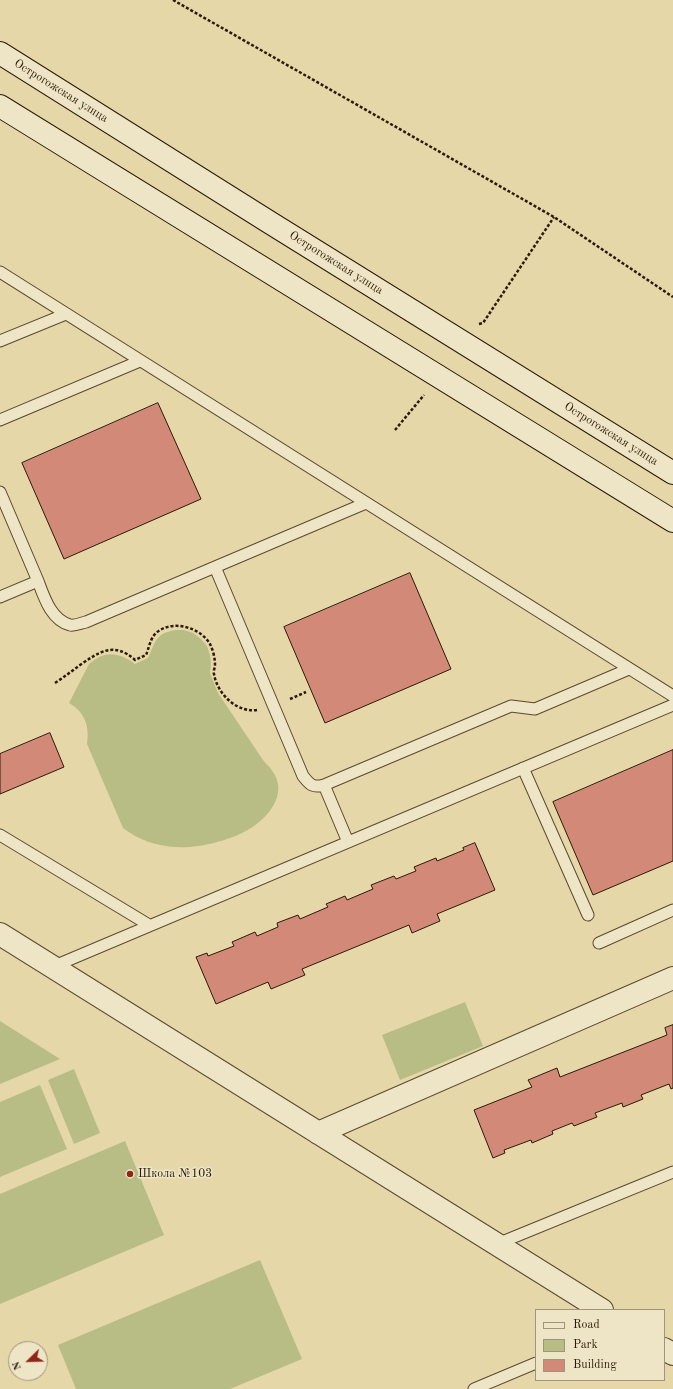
<!DOCTYPE html>
<meta charset="utf-8">
<style>
body{margin:0}
#map{position:relative;width:673px;height:1389px;overflow:hidden;background:#e5d7a7;font-family:"Old Standard TT",serif}
canvas{display:block}
.legend{position:absolute;left:535px;top:1309px;width:130px;height:72px;box-sizing:border-box;background:#eee5c6;border:1px solid #a0947a;margin:0;padding:5px 7px;list-style:none;font-size:12px;color:#2b1a07}
.legend li{display:flex;align-items:center;gap:8px;height:20px}
.legend b{width:20px;border:1px solid #a0947a}
.north{position:absolute;left:8px;top:1341px;width:40px;height:40px;box-sizing:border-box;background:#eee5c6;border:1px solid #a0947a;border-radius:50%;rotate:247deg;font-size:11px;font-weight:700;line-height:16px;text-align:center;color:#2b1a07}
.north::after{content:'';display:block;margin:auto;width:14px;height:18px;background:#8f2418;clip-path:polygon(50% 0,100% 100%,50% 72%,0 100%)}
</style>
<div id="map">
<canvas width="673" height="1389"></canvas>
<ul class="legend">
<li><b style="height:5px;background:#eee5c6"></b>Road</li>
<li><b style="height:11px;background:#b8bd85"></b>Park</li>
<li><b style="height:11px;background:#d38977"></b>Building</li>
</ul>
<div class="north">N</div>
</div>
<script>
const ctx = document.querySelector('canvas').getContext('2d');
ctx.lineJoin = 'round';
function paint(path, color) {
  ctx.fillStyle = color;
  ctx.fill(path, 'evenodd');
}
function trace(path, color, width, dash) {
  ctx.strokeStyle = color;
  ctx.lineWidth = width;
  ctx.lineCap = dash ? 'butt' : 'round';
  ctx.setLineDash(dash || []);
  ctx.stroke(path);
}
function label(font, color, halo, rows, align = 'center') {
  ctx.font = font + ' "Old Standard TT",serif';
  ctx.lineWidth = 3;
  ctx.setLineDash([]);
  ctx.textBaseline = 'middle';
  ctx.strokeStyle = halo;
  ctx.fillStyle = color;
  for (const [text, x, y, turn = 0] of rows) {
    ctx.save();
    ctx.translate(x, y);
    ctx.rotate((+turn || 0) * Math.PI / 180);
    ctx.textAlign = isNaN(turn) ? turn : align;
    if (halo) ctx.strokeText(text, 0, 0);
    ctx.fillText(text, 0, 0);
    ctx.restore();
  }
}
paint(new Path2D(`
 M175 630H184L193 633 201 639 207 646 210 655 211 664 210 673 218 693 263 760C265 763 269 766 271 769 291 794 266 821 244 832 227 841 195 849 176 847 156 846 139 840 123 828L87 744C90 727 85 712 69 703L89 664C105 650 119 652 135 664L148 658C156 641 155 634 175 630Z
 M465 1002 483 1046 400 1080 382 1035Z
 M0 1021 60 1059 0 1084Z
 M74 1069 100 1133 74 1144 48 1080Z
 M40 1085 67 1149 0 1177V1102Z
 M125 1141 164 1235 0 1304V1194Z
 M260 1260 302 1359 230 1389H76L58 1345Z`), '#b8bd85');
const building = new Path2D(`
 M158 403 201 499 64 559 22 463Z
 M410 573 451 669 325 723 284 627Z
 M50 733 64 767 0 794V754Z
 M673 750V861L593 895 553 802Z
 M475 843 495 890 437 914 440 921 412 933 409 925 302 969 305 975 271 989 268 982 216 1004 196 957 207 953 208 956 234 946 232 942 255 932 257 936 278 927 277 923 298 915 300 919 328 907 326 904 345 896 347 900 373 889 371 885 394 876 396 879 416 871 414 867 436 858 437 861 464 850 463 848Z
 M673 1025V1088L671 1089 669 1084 641 1095 643 1099 623 1107 622 1103 595 1113 597 1117 574 1126 572 1123 552 1131 553 1134 532 1143 531 1140 504 1150 505 1153 493 1158 474 1110 532 1087 528 1080 557 1068 560 1077 667 1035 665 1028Z`);
paint(building, '#d38977');
trace(building, '#2b1a07', 1);
const lane = new Path2D(`
 M0 272 673 696
 M0 341 66 314
 M0 420 140 361
 M0 492 38 581 0 597
 M215 567 366 503
 M38 581C44 597 51 620 70 625 75 626 81 623 86 622L215 567 303 776C310 785 313 788 324 785L348 842
 M523 768 588 915
 M324 785 511 706 535 709 629 669
 M0 835 149 925
 M599 943 673 910
 M52 967 673 705
 M497 1244 673 1172
 M474 1389 536 1363`);
const street = new Path2D(`
 M0 934 602 1310
 M318 1133 673 978
 M664 1349 673 1354`);
const secondary = new Path2D(`
 M0 53 269 222 673 473
 M0 106 673 521`);
trace(lane, '#5a492f', 13);
trace(street, '#5a492f', 24);
trace(secondary, '#2b1a07', 24);
trace(new Path2D(`
 M173 0 554 217 673 297
 M479 324 483 323 554 217
 M395 430 424 395
 M55 683C64 677 72 671 80 665 99 652 114 641 135 660L146 655C149 648 150 639 156 633 172 619 200 627 210 644 213 650 215 658 215 665 215 668 213 671 214 674 217 693 236 713 257 710
 M290 699 306 692`), '#2b1a07', 2.5, [3, 2]);
trace(lane, '#eee5c6', 11);
trace(street, '#eee5c6', 22);
trace(secondary, '#eee5c6', 22);
for (const [x, y, r, color] of [
 [130,1174,4,"#8f2418"]
]) {
  const dot = new Path2D();
  dot.arc(x, y, r, 0, 2 * Math.PI);
  ctx.fillStyle = color;
  ctx.fill(dot);
  trace(dot, '#eee5c6', 1.5);
}
label('12px', '#2b1a07', '#eee5c6', [
 ["Острогожская улица",61,91,32],
 ["Острогожская улица",336,263,32],
 ["Острогожская улица",611,434,32]
]);
label('12px', '#2b1a07', '#eee5c6', [
 ["Школа №103",138,1174]
], 'left');
</script>
